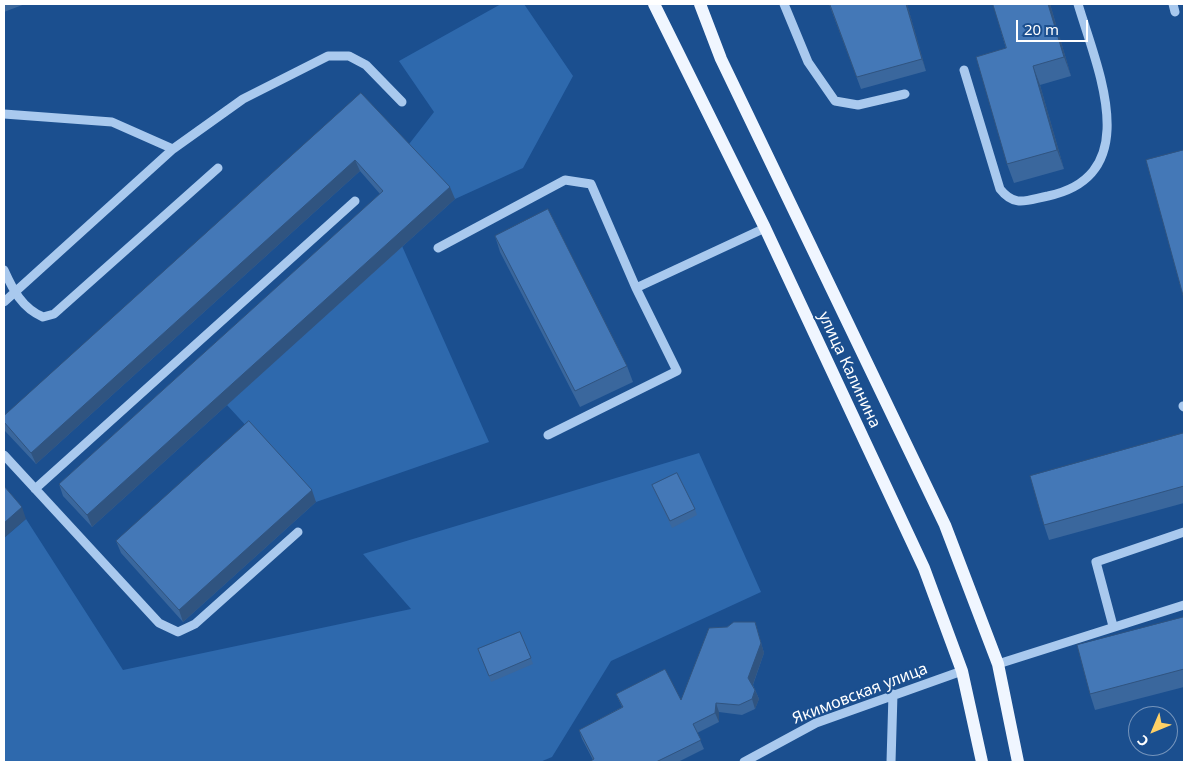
<!DOCTYPE html>
<meta charset="utf-8">
<style>
body{margin:0}
#map{position:relative;width:1188px;height:766px;overflow:hidden;background:#1b4f8f;font-family:"Noto Sans",sans-serif}
canvas{display:block}
.frame{position:absolute;inset:0;border:5px solid #fff;pointer-events:none}
.north{position:absolute;left:1128px;top:706px;width:50px;height:50px;box-sizing:border-box;background:#1b4f8f;border:1px solid #7695bc;border-radius:50%;rotate:225deg;font-size:14px;font-weight:700;line-height:20px;text-align:center;color:#fff}
.north::after{content:'';display:block;margin:auto;width:18px;height:22px;background:#ffd166;clip-path:polygon(50% 0,100% 100%,50% 72%,0 100%)}
.scale{position:absolute;left:1016px;top:20px;width:72px;height:22px;box-sizing:border-box;border:2px solid #fff;border-top:0;padding-left:6px;font-size:15px;line-height:18px;white-space:nowrap;color:#fff;-webkit-text-stroke:4px #1b4f8f;paint-order:stroke}
</style>
<div id="map">
<canvas width="1188" height="766"></canvas>
<div class="frame"></div>
<div class="north">С</div>
<div class="scale">20 m</div>
</div>
<script>
const ctx = document.querySelector('canvas').getContext('2d');
ctx.lineJoin = 'round';
function paint(path, color) {
  ctx.fillStyle = color;
  ctx.fill(path, 'evenodd');
}
function trace(path, color, width, dash) {
  ctx.strokeStyle = color;
  ctx.lineWidth = width;
  ctx.lineCap = dash ? 'butt' : 'round';
  ctx.setLineDash(dash || []);
  ctx.stroke(path);
}
function label(font, color, halo, rows, align = 'center') {
  ctx.font = font + ' "Noto Sans",sans-serif';
  ctx.lineWidth = 4;
  ctx.setLineDash([]);
  ctx.textBaseline = 'middle';
  ctx.strokeStyle = halo;
  ctx.fillStyle = color;
  for (const [text, x, y, turn = 0] of rows) {
    ctx.save();
    ctx.translate(x, y);
    ctx.rotate((+turn || 0) * Math.PI / 180);
    ctx.textAlign = isNaN(turn) ? turn : align;
    if (halo) ctx.strokeText(text, 0, 0);
    ctx.fillText(text, 0, 0);
    ctx.restore();
  }
}
paint(new Path2D(`
 M501 4H524L573 76 523 168 455 199 406 148 434 112 399 61Z
 M402 246 489 442 316 502 227 405Z
 M699 453 761 592 611 661 552 757 540 762H4V538L26 519 123 670 411 609 363 554Z`), '#2e69ad');
trace(new Path2D(`
 M784 4 808 62 835 101 858 105 905 94
 M1173 4 1175 12
 M964 70 1000 189C1015 208 1027 200 1048 196 1146 175 1097 68 1078 4
 M4 114 112 122 173 149
 M438 248 565 180 591 184 636 288 677 371 548 435
 M4 270C13 290 22 308 43 317L54 314 218 168
 M636 288 765 228
 M4 302 173 149 243 99 328 56H349L366 65 402 102
 M1183 406 1184 407
 M4 455 159 623 178 632 195 624 298 532
 M35 489 355 201
 M1113 626 1096 562 1184 532
 M998 664 1184 605
 M744 762 816 723 962 671
 M891 762 893 694`), '#a9c9ee', 9);
trace(new Path2D(`
 M654 4 765 228 924 568 962 671 982 762
 M700 4 721 59 945 525 998 664 1018 762`), '#f0f6ff', 12);
paint(new Path2D(`
 M4 4H25L4 12Z
 M829 4H907L926 71 861 89Z
 M993 4H1050L1071 76 1040 85 1064 169 1014 183 1007 164 1006 48Z
 M361 93 455 199 92 527 63 496 59 484 380 194 360 171 36 464 5 431 4 426V416Z
 M495 236 627 366 633 382 580 407 500 252Z
 M1184 433V503L1049 540 1044 525Z
 M652 485 695 509 697 515 672 528Z
 M316 502 183 622 121 553 116 541Z
 M1184 617V687L1095 710 1090 694Z
 M755 622 764 653 753 685 759 699 755 709 742 715 719 712V722L697 733 704 749 678 762H589L593 760 582 739 579 730 622 707 616 694 681 700 727 627Z
 M478 649 531 658 533 664 491 682Z`), '#3a679d');
paint(new Path2D(`
 M906 4H907L926 71 922 59Z
 M1048 4H1050L1071 76 1064 57Z
 M1033 66 1040 85 1064 169 1057 150Z
 M355 160 360 171 36 464 31 453Z
 M450 187 455 199 92 527 87 515Z
 M312 490 316 502 183 622 179 610Z
 M22 507 26 519 4 538V523Z
 M755 622 764 653 752 687 748 678Z
 M755 690 759 699 755 709 752 699Z
 M716 703 719 712V722L715 713Z`), '#305480');
const building = new Path2D(`
 M830 4H906L922 59 857 77Z
 M993 4H1048L1064 57 1033 66 1057 150 1007 164 976 57 1006 48Z
 M361 93 450 187 87 515 59 484 383 191 355 160 31 453 4 422V416Z
 M1184 150V299L1146 160Z
 M548 209 627 366 575 391 495 236Z
 M249 421 312 490 179 610 116 541Z
 M1184 433V486L1044 525 1030 476Z
 M677 473 695 509 670 521 652 485Z
 M4 486 22 507 4 523Z
 M1184 617V669L1090 694 1077 645Z
 M734 622H755L761 643 748 678 755 690 752 699 739 705 716 703 715 713 693 724 701 740 656 762H589L594 759 579 730 623 707 616 694 665 669 681 700 709 628 727 627Z
 M520 632 531 658 489 676 478 649Z`);
paint(building, '#4478b7');
trace(building, '#305480', 1);
label('16px', '#fff', '#1b4f8f', [
 ["улица Калинина",849,370,65],
 ["Якимовская улица",860,694,-21]
]);
</script>
